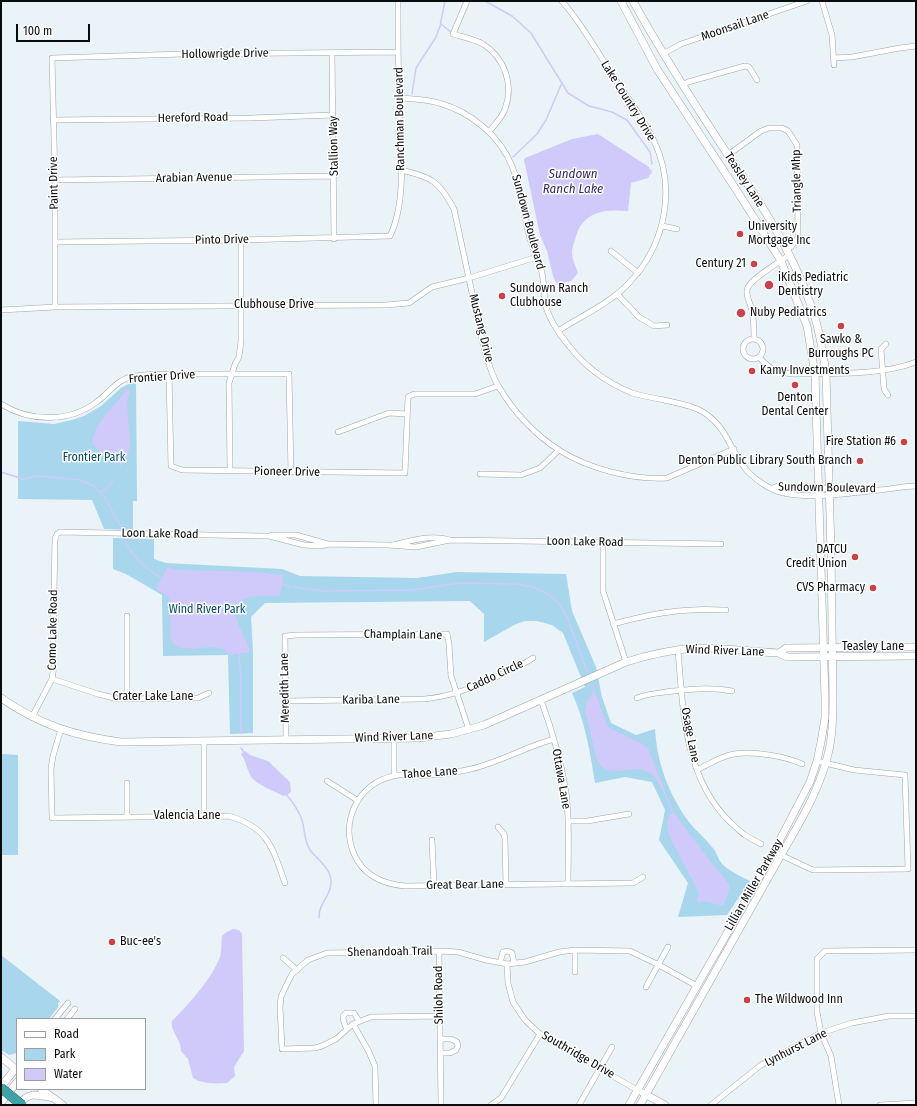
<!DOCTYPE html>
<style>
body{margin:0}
#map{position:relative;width:917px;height:1106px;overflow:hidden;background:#eaf3f7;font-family:"Fira Sans Condensed",sans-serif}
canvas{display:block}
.frame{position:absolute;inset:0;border:2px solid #090c0d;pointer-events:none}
.legend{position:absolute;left:16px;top:1018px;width:130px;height:72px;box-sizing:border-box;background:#fff;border:1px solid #9d9e9e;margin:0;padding:5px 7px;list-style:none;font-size:12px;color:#090c0d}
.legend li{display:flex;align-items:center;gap:8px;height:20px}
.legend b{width:20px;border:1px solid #9d9e9e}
.scale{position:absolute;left:16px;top:24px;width:74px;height:18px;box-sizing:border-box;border:2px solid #090c0d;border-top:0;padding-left:5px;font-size:12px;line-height:14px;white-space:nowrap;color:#090c0d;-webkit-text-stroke:3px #fff;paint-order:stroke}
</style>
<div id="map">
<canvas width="917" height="1106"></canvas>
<div class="frame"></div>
<ul class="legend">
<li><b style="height:5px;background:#fff"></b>Road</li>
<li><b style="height:11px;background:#a7d6ed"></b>Park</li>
<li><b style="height:11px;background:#cfcaf9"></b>Water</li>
</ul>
<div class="scale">100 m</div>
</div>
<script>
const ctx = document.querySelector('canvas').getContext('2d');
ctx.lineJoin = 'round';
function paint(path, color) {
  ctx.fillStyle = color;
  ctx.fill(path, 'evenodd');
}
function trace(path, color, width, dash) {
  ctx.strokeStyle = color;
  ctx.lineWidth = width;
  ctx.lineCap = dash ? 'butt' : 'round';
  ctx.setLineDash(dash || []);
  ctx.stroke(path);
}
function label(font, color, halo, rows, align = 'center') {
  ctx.font = font + ' "Fira Sans Condensed",sans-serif';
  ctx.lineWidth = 3;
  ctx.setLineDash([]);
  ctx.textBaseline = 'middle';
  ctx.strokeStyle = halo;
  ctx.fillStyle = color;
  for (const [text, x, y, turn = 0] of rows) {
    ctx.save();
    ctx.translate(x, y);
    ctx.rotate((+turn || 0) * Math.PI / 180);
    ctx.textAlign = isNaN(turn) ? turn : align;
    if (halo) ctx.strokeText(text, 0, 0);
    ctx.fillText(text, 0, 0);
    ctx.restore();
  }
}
paint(new Path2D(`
 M136 380 137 501H133V530L104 529 92 500 18 499V421L54 424 72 420 84 416 101 406 121 388Z
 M113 538 154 539V559L166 563 282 569 300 576 417 578 457 572 566 574 572 611 596 667 602 697 611 723 636 735 655 729C657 763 669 795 689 822 696 831 705 838 712 847 716 851 717 856 720 861 726 870 740 876 750 881L727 915 678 917 688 883 659 840 665 810 652 782 625 777 595 783C590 752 585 721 572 693L585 687 563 633 552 625 537 621H525L514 625 484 642V614L470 601 265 603 251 617 253 652V733L230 734 228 655 163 656 162 595 126 574 113 569Z
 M1 754 18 755V855H1Z
 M1 955 60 1001 59 1003 58 1002V1007L49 1019H17V1053L9 1055 1 1050Z`), '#a7d6ed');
paint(new Path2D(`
 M598 134 649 167 651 173 648 178 631 183 628 211C605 209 584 211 576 236 575 241 572 247 572 252 572 259 576 267 578 273L571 281 557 284 553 276 547 251 540 235 524 160 525 158 572 139Z
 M126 389 130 391 127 403 130 443 127 459C126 460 124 462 122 462 113 464 96 450 92 443 94 429 103 417 112 407 118 400 122 397 126 389Z
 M168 567 177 570 256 572 284 575 280 596C265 596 231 592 236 617 239 629 247 640 250 652L229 655 222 648C208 645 193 651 180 648 161 642 178 608 167 596 164 593 159 591 156 589Z
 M593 692H595L607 725 611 729 641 743 648 748 664 788 662 789C658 782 654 774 646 771 629 764 611 781 597 761L585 710 587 702Z
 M245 751 250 755 268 761 290 782 291 792 287 795 283 796C274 791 258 785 252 778 247 771 246 761 241 754Z
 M670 814H675L704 853 729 884V890L724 905C716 906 705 899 699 902L696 900 699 894 698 891 670 838C667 829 666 823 670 814Z
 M233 929 239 930 242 934 244 1051 234 1067 235 1076 227 1083C216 1084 203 1084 193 1078L188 1059 181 1051C182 1040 170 1032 172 1021 189 1004 211 980 220 957 222 951 221 942 222 936L227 932Z`), '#cfcaf9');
trace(new Path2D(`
 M485 1 512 16 531 33 568 93 589 106 612 112 627 120 650 152 652 164
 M441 24 452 33
 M412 94 416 68 436 37 440 26 445 1
 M513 157 537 134 546 120 561 85
 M651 173V170
 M120 466 121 462
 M1 472 23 479 36 476 51 477 80 480 94 486 105 498 120 525
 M100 492 106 490 113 480
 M126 542C133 559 148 570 163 579
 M282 584 291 587
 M294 587 322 591 412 590 460 583 516 584 533 587 548 594 560 605 567 617 587 671
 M239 653 241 680V733
 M592 685 594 692
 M241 748 245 754
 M663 789 670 805 673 814
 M286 794C292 801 299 812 302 820 305 830 304 841 310 850 317 859 330 868 331 880 332 896 318 903 319 918`), '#cfcaf9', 1.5);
const street = new Path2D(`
 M467 1 453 34C463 37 474 39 483 44 505 58 514 85 505 109 502 118 494 125 489 132
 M822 1 832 35 834 65
 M332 53 334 239
 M663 54 681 44 807 1
 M834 58 852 57 900 48 916 46
 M682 85 688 82 745 66 749 67 757 80
 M399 98C413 99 426 99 439 103 471 112 500 136 512 166 521 188 523 212 529 235 532 248 539 260 542 273 544 282 544 293 545 302 548 319 559 334 570 347 586 368 608 383 632 393 642 396 653 398 664 400 677 403 692 405 703 412 729 428 730 453 749 473 756 480 771 490 780 492 808 500 851 493 879 490 892 489 903 486 916 486
 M53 120 251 118 333 115
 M728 155 761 131 769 128H782L788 131 797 145 798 238 791 247 786 249
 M401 170C432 177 439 181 454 209L483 344C487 358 491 375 499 387 513 411 535 435 559 450 589 469 632 480 667 478L734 449
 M55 180 334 176
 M662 226 677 229
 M55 242 241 240 390 236C408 199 400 141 399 99 398 67 398 34 398 1
 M611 251 638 273
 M617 294 639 317 654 326 667 325
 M55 307V180L52 58 183 54 398 52
 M1 310 55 307 385 305 409 303 432 287 469 278 537 257
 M558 331C581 316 609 304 628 284 665 246 677 189 654 141 643 118 627 97 613 76 597 51 582 24 562 1
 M743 349a10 10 0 1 1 20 0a10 10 0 1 1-20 0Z
 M754 339C754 329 754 320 752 311 751 304 746 297 747 290 748 280 780 262 789 255
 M886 344 881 349 884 389 888 395
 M759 357C769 369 777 372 792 374 830 373 881 376 916 362
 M169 374 171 466 182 470 405 473 408 397 414 394H475L498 386
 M1 404C30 422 70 423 98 401 110 392 118 378 135 376 152 373 171 374 189 374 223 374 256 374 289 374L291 472
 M338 432 389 413 407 414
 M230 471 229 383 235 364 239 357 241 341V240
 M480 474 521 475 540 468 559 450
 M772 488 778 486 839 489H856
 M272 535H296L328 544
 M603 542V591L626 662
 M393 545C412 541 431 534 450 540L721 544
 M127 616V698
 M613 624C639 617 665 611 692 610 703 609 715 610 726 610
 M678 650C683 710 684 778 731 823 736 827 740 832 745 835 750 838 755 841 761 844
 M52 679 98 694 118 699 198 698 209 693
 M637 698C649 693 661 693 673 691 694 689 712 687 732 691
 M541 700C552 730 561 761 566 792 570 822 568 854 568 884
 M285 701 425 699C452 696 472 688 496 677 509 671 521 666 533 658
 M32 717 52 679 54 666 53 643 55 539 57 534 60 532 261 536H269L304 545 320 546 330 544 388 545 416 547 450 540
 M61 729 53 756 51 769 52 818 229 816C269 828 272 847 285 883
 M394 738V775
 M286 739 285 636 297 635 447 634 449 644 451 676 469 730
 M554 739C525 747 500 762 471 769 458 772 443 775 429 775 418 776 404 773 393 776 358 784 340 821 354 854 363 875 383 884 405 886L633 883 643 877
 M204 741V816
 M697 770C709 764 721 756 734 754 754 751 785 756 802 764
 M327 781 357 800
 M127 783V816
 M568 821H587L629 814
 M498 827 504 834 505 839 506 885
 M432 840 434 886
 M779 854 802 865 813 870 908 869 905 775 854 770 817 761
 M575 950V972
 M439 951 441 1105
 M283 958 297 970
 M500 963 503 952 508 951 512 953 514 963
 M507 964 508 983 513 1002 525 1020 540 1034 637 1090
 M646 987 668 947
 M440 1016 371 1017 353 1024 336 1039 322 1046 315 1048 282 1049 280 1007 281 997 285 988 292 974 308 960 327 953 439 951 458 952 486 960 507 964 525 962 559 952 575 950 630 951 659 965 697 986
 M55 1019 68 1003
 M67 1019 75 1009
 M353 1024 368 1050 375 1066 376 1105
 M347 1029C344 1024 343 1021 343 1016L346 1013H354L359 1021
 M440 1039H451L457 1042 458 1046 456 1050 450 1053H440
 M491 1105 501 1098 540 1034
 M579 1105 612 1047
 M711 1105 761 1065 821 1033 852 1023 889 1016H916
 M839 1105 831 1056 821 1033 817 1012V959L825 951 916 950
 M880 1105 916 1103`);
const secondary = new Path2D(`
 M621 1 657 69 739 194 781 261 807 326 815 374 825 697V718L821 742 817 761 810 782 774 851 629 1105
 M633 1C662 54 695 105 728 155 760 202 791 249 810 303 819 326 822 349 826 373L831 552 833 698C833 715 833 733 829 750 821 788 800 822 781 855L640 1105
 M779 653 786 648 916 647
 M1 698C40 725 75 736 121 742L418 738 451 734 484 725 626 662C648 655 670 650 693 648 722 647 751 652 779 653L787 657 916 656
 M1 1057 17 1070
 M1 1087 15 1069
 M41 1089 63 1105
 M643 1093 665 1105
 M1 1103 17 1082
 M18 1105C30 1091 36 1095 53 1098`);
trace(street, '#9da5a9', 6);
trace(secondary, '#9da5a9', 8);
trace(street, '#fff', 5);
trace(secondary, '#fff', 7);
const highwayBridge = new Path2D(`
 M1 1088 22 1105`);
trace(highwayBridge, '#2c6e71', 10, []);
trace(highwayBridge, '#3fa2a7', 9);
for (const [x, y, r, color] of [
 [740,234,4,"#cf3f47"],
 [754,264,4,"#cf3f47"],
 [769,285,5,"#cf3f47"],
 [502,296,4,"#cf3f47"],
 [741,313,5,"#cf3f47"],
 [841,326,4,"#cf3f47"],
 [752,371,4,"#cf3f47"],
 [795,385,4,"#cf3f47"],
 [904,442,4,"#cf3f47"],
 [860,461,4,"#cf3f47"],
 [855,557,4,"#cf3f47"],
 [873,588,4,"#cf3f47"],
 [112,942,4,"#cf3f47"],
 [747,1000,4,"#cf3f47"]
]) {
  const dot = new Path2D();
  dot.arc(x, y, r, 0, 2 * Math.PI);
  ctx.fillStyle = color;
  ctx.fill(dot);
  trace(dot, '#fff', 1.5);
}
label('12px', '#090c0d', '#fff', [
 ["Moonsail Lane",735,26,-19],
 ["Hollowrigde Drive",225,54,-1],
 ["Lake Country Drive",628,101,58],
 ["Hereford Road",193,118,-1],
 ["Ranchman Boulevard",400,119,-91],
 ["Stallion Way",334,146,-91],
 ["Arabian Avenue",194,178,-1],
 ["Teasley Lane",744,180,57],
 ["Triangle Mhp",797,181,-91],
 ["Paint Drive",54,183,-91],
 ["Sundown Boulevard",528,222,75],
 ["Pinto Drive",222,240,-1],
 ["Clubhouse Drive",274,305],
 ["Mustang Drive",481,328,76],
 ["Frontier Drive",162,377,-4],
 ["Pioneer Drive",287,472,1],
 ["Sundown Boulevard",827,488,1],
 ["Loon Lake Road",160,534,1],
 ["Loon Lake Road",585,542,1],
 ["Como Lake Road",53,630,-89],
 ["Champlain Lane",403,635,1],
 ["Teasley Lane",873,647],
 ["Wind River Lane",725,651,2],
 ["Caddo Circle",495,676,-25],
 ["Meredith Lane",285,688,-91],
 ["Crater Lake Lane",153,697],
 ["Kariba Lane",371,700,-1],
 ["Osage Lane",690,735,79],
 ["Wind River Lane",394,737,-2],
 ["Tahoe Lane",430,773,-4],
 ["Ottawa Lane",561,779,80],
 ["Valencia Lane",187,816],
 ["Great Bear Lane",465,885,-1],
 ["Lillian Miller Parkway",754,885,-60],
 ["Shenandoah Trail",390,952,-1],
 ["Shiloh Road",439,995,-91],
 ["Lynhurst Lane",796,1048,-27],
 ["Southridge Drive",578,1055,30]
]);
label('12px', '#090c0d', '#fff', [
 ["University",748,227],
 ["Mortgage Inc",748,241],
 ["Century 21",746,264,"right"],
 ["iKids Pediatric",778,278],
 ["Dentistry",778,292],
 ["Sundown Ranch",510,289],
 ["Clubhouse",510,303],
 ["Nuby Pediatrics",750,313],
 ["Sawko &",841,340,"center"],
 ["Burroughs PC",841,354,"center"],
 ["Kamy Investments",760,371],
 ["Denton",795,398,"center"],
 ["Dental Center",795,412,"center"],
 ["Fire Station #6",896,442,"right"],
 ["Denton Public Library South Branch",852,461,"right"],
 ["DATCU",847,550,"right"],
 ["Credit Union",847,564,"right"],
 ["CVS Pharmacy",865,588,"right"],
 ["Buc-ee's",120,942],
 ["The Wildwood Inn",755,1000]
], 'left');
label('12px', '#044d66', '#fff', [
 ["Frontier Park",94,458],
 ["Wind River Park",207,610]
]);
label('italic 13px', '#362961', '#fff', [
 ["Sundown",573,174],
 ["Ranch Lake",573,189]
]);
</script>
